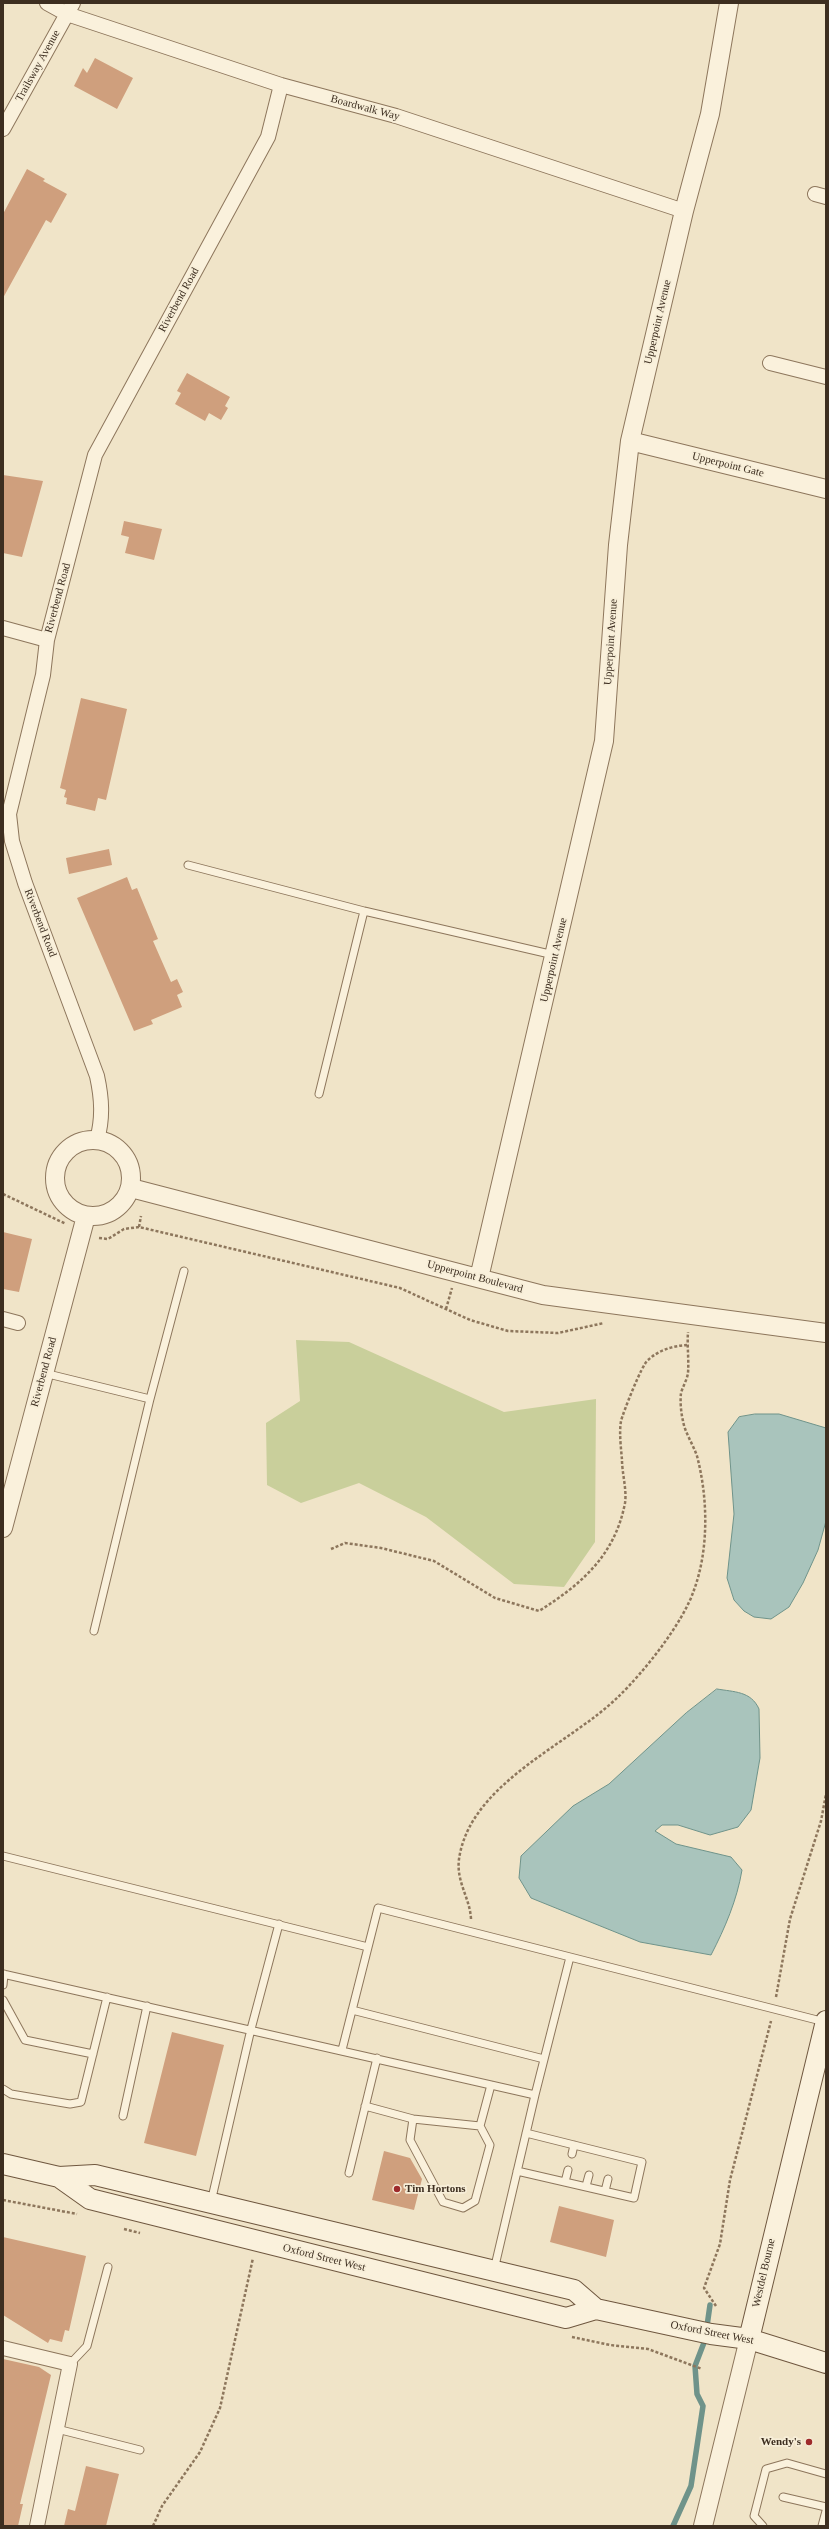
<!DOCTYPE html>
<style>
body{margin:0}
#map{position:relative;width:829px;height:2529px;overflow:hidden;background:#f0e4c8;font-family:"Times New Roman",serif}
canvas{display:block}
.frame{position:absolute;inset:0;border:4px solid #3d2e20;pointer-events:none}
</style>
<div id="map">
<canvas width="829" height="2529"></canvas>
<div class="frame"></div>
</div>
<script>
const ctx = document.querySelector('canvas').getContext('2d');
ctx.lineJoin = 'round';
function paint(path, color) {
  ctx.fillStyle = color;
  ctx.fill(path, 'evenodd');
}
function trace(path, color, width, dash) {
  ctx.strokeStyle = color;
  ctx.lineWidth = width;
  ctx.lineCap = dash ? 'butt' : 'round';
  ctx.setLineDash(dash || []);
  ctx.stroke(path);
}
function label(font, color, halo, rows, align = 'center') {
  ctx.font = font + ' "Times New Roman",serif';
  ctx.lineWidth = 3.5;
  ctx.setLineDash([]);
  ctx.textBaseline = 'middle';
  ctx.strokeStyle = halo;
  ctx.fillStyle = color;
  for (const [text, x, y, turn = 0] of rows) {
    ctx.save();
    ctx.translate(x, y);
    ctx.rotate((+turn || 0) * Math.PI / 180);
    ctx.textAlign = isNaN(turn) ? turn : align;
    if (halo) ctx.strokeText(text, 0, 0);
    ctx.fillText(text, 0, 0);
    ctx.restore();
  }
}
paint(new Path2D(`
 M296 1340 349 1342 504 1412 596 1399 595 1542 564 1587 514 1584 426 1517 359 1483 301 1503 267 1485 266 1423 300 1401Z`), '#c9cf9b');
const water = new Path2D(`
 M755 1414H779L826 1428V1521L818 1550 803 1583 789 1607 771 1619 754 1617 744 1611 734 1600 727 1578 734 1514 728 1432 739 1417Z
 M717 1689C734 1692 751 1691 759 1709L760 1758 751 1810 738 1827 710 1835 678 1825H662L655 1831 676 1844 731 1857 742 1870C737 1900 725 1928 711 1955L640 1942 531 1898 519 1878 521 1856 573 1806 609 1784 686 1713Z`);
paint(water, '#a9c4bc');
trace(water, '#6f938a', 1);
trace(new Path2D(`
 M673 2526 691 2486 703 2406 697 2394 695 2366 705 2340 710 2305`), '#6f938a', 5.5);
paint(new Path2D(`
 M95 58 133 78 117 109 74 86 83 68 87 73Z
 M27 169 45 179 43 181 67 194 51 223 46 220 3 298V214Z
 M187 373 230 397 225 406 228 408 221 420 209 413 205 421 175 404 181 393 177 391Z
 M3 475 43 481 22 557 3 553Z
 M124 521 162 529 154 560 125 553 129 537 121 535Z
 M81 698 127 709 106 800 98 798 95 811 66 804 67 798 64 797 66 790 60 788Z
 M109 849 112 865 69 874 66 858Z
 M127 877 132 890 137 888 158 939 153 941 171 982 177 979 183 992 177 995 182 1007 151 1020 153 1024 134 1031 77 898Z
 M3 1232 32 1239 19 1292 3 1289Z
 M172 2032 224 2045 196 2156 144 2143Z
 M384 2151 410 2158 422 2179 414 2210 372 2200Z
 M559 2206 614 2220 606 2257 550 2242Z
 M3 2237 86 2256 69 2331 65 2330 62 2342 50 2339 48 2343 3 2315Z
 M3 2359 39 2367 51 2375 20 2504H23L18 2526H3Z
 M86 2466 119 2474 106 2526H64L68 2509 75 2511Z`), '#cf9f7d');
const service = new Path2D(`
 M188 865 364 911 554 955
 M319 1094 364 911
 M44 1373 150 1399 184 1271
 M94 1631 150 1399
 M3 1856 368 1947
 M3 1974 535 2095 494 2270
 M3 1985 4 1974
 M3 2000 25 2040 93 2054
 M352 2010 544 2059
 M342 2050 378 1908 825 2022
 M3 2089 11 2094 70 2104 81 2102 107 1997
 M535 2095 570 1957
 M365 2106 413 2119 480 2126
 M123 2116 147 2006
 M413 2119 410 2140 443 2202 463 2208 475 2201 490 2145 480 2126 491 2085
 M572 2154 574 2145
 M517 2171 634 2198 642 2162 526 2133
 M349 2173 377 2058
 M565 2182 568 2170
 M586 2186 589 2175
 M605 2191 608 2179
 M211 2202 251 2029 279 1924
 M70 2364 87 2346 108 2267
 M57 2429 140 2450
 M783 2497 826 2507
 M763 2526 754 2516 766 2469 787 2463 826 2474
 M822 2526 826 2511`);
const minor = new Path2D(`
 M47 3 67 14 281 85 396 116 684 211
 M3 129 73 3
 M815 194 826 197
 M770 363 826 377
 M3 628 47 640
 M97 1140C103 1118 102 1099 97 1076L25 883 12 841 9 814 43 675 47 640 95 455 268 137 281 85
 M3 1319 18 1323
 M3 2348 70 2364 37 2526`);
const tertiary = new Path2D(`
 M630 441 826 489
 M55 1178a38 38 0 1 1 76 0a38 38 0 1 1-76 0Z
 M131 1188 543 1295 826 1333
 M479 1278 604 741 618 545 630 441 684 211 710 114 729 3
 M3 1528 86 1216
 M703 2526 749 2339`);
const secondary = new Path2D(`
 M3 2164 59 2177 95 2175 574 2290 596 2309
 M59 2177 90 2199 566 2318 596 2309 711 2334 749 2339 826 2363
 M749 2339 826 2021`);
trace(service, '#8d765c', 9);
trace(minor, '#8d765c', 16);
trace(tertiary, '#8d765c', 20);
trace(secondary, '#6f573f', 22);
trace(new Path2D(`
 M3 1194 66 1224
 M139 1227 141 1216
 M99 1238 108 1239 124 1229 139 1227 400 1288 470 1320 508 1331 558 1333 604 1323
 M446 1309 452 1288
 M331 1549 345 1543 381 1548 434 1561 495 1598 539 1611C582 1584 615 1555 625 1503 627 1490 622 1473 622 1460 621 1448 619 1433 621 1421 623 1413 642 1364 648 1360 659 1350 672 1346 687 1345
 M471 1919C470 1898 456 1882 459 1859 470 1783 569 1745 618 1697 644 1672 683 1623 694 1590 709 1549 708 1498 697 1456 693 1444 685 1433 683 1421 681 1413 680 1401 681 1393 683 1386 687 1380 688 1373 689 1360 687 1346 688 1332
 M776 1997 790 1919 821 1821 826 1794
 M3 2200 77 2214
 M124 2229 140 2233
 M716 2306 704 2288 720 2244 730 2180 771 2021
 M572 2337 610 2345 648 2349 702 2369
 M153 2526 162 2506 200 2452 220 2408 253 2258`), '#8d765c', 2.5, [3, 2]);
trace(service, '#faf1dc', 7);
trace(minor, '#faf1dc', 14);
trace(tertiary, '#faf1dc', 18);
trace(secondary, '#faf1dc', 20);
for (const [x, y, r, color] of [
 [397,2189,4,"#9e2a2b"],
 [809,2442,4,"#9e2a2b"]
]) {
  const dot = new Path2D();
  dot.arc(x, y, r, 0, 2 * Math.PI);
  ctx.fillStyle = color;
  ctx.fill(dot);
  trace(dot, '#f7eed8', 1.5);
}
label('11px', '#3d2e20', '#f7eed8', [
 ["Trailsway Avenue",38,66,-61],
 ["Boardwalk Way",365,108,15],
 ["Riverbend Road",179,300,-61],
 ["Upperpoint Avenue",658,322,-77],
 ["Upperpoint Gate",728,465,14],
 ["Riverbend Road",58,598,-75],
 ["Upperpoint Avenue",611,642,-86],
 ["Riverbend Road",40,923,69],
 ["Upperpoint Avenue",554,960,-77],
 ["Upperpoint Boulevard",475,1277,15],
 ["Riverbend Road",44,1372,-75],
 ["Oxford Street West",324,2258,14],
 ["Westdel Bourne",764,2273,-77],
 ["Oxford Street West",712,2333,11]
]);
label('bold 11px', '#3d2e20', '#f7eed8', [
 ["Tim Hortons",405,2189],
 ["Wendy's",801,2442,"right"]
], 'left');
</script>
